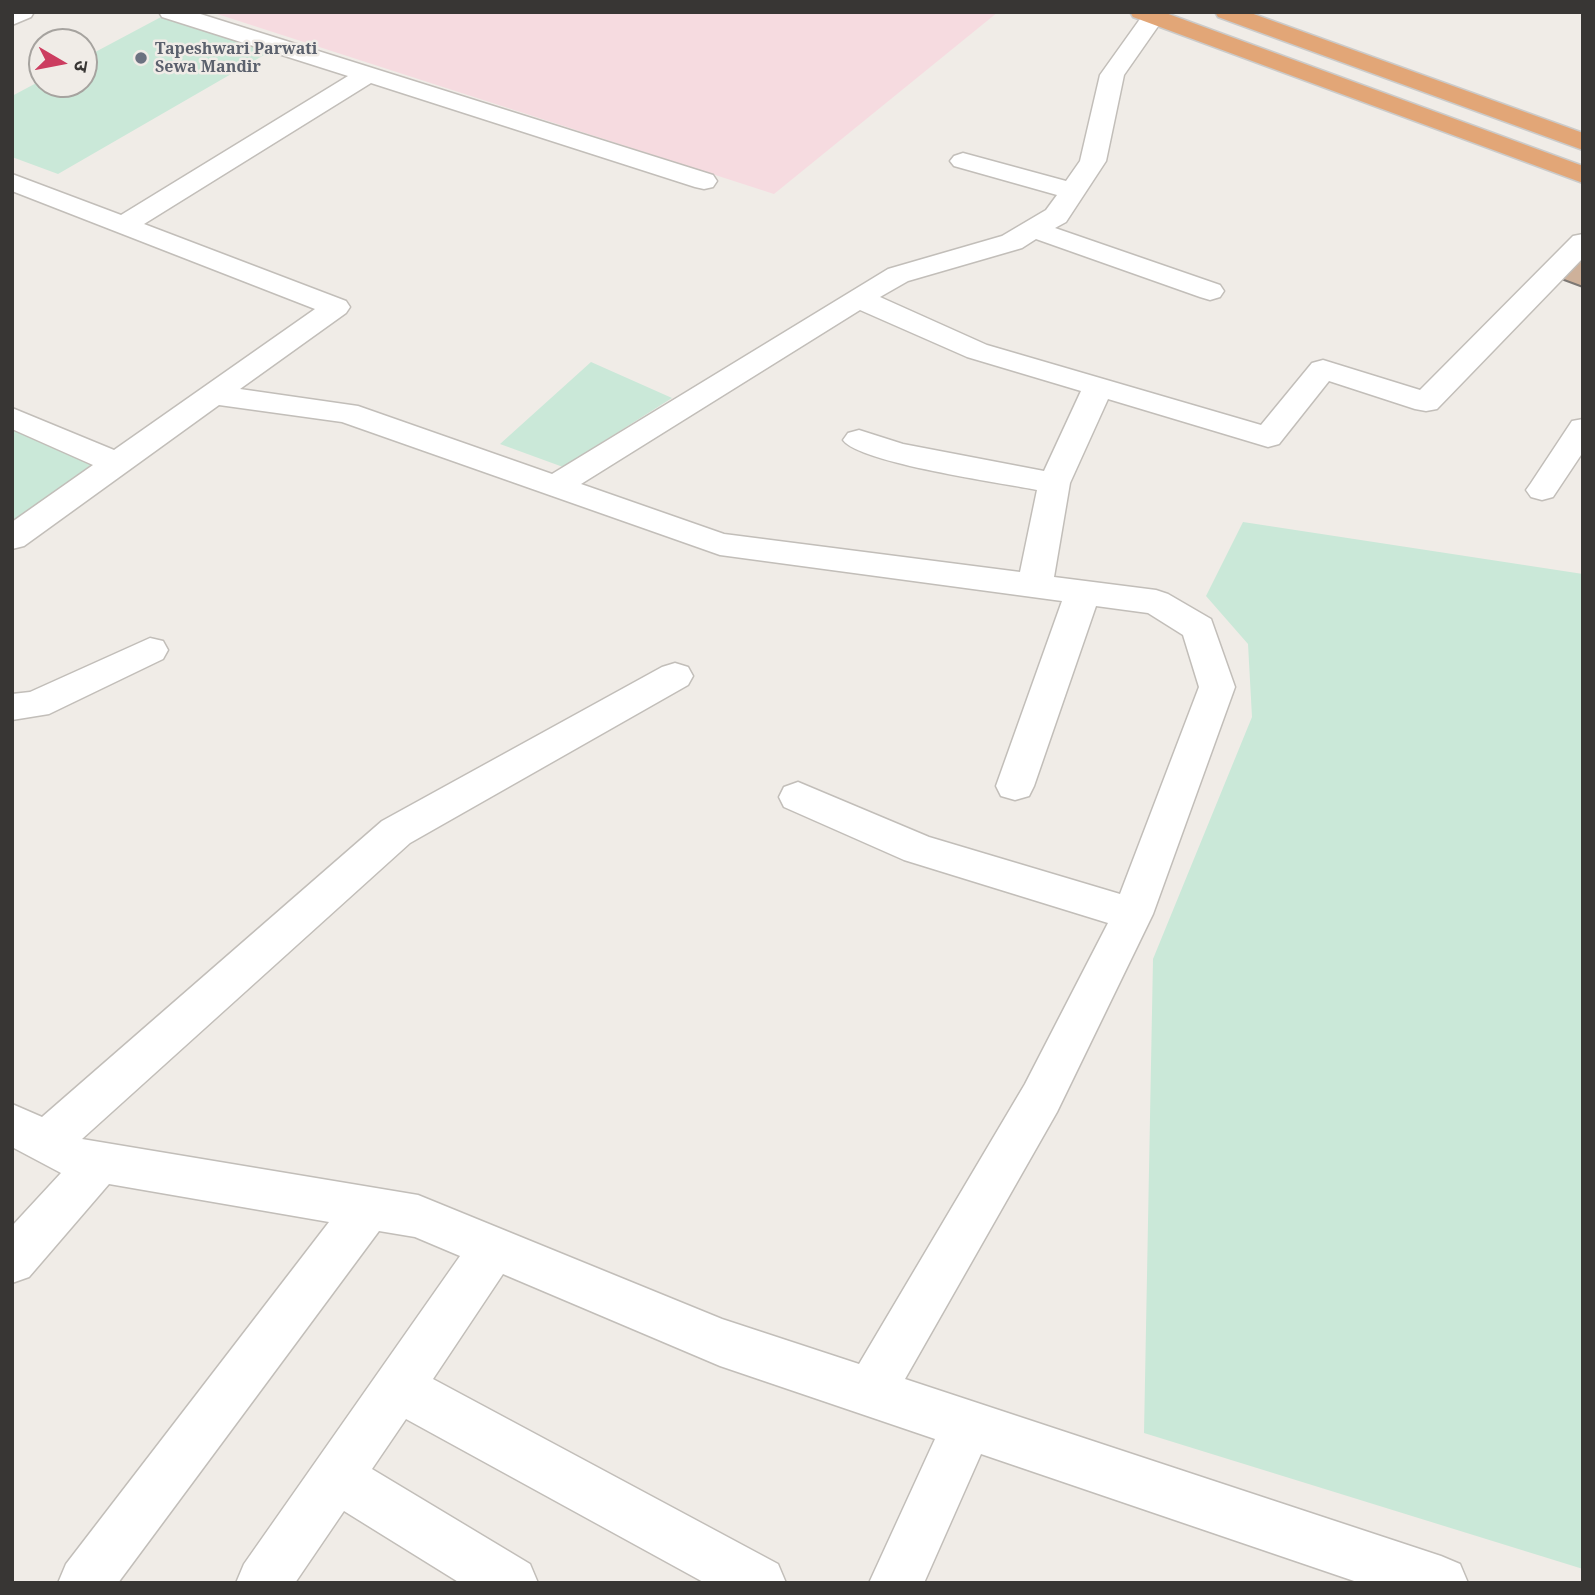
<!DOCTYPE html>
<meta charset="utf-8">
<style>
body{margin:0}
#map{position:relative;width:1595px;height:1595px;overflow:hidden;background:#f0ece7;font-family:"Noto Serif","Noto Sans Devanagari",serif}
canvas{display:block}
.frame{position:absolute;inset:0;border:14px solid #383634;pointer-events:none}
.north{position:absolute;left:28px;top:28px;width:70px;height:70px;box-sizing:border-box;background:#f0ece7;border:2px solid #a6a39f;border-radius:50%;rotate:100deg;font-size:19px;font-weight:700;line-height:28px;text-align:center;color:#383634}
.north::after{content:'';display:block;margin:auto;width:24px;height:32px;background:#cc3d60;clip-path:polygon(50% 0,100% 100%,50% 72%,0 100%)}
</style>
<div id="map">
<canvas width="1595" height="1595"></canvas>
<div class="frame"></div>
<div class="north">उ</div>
</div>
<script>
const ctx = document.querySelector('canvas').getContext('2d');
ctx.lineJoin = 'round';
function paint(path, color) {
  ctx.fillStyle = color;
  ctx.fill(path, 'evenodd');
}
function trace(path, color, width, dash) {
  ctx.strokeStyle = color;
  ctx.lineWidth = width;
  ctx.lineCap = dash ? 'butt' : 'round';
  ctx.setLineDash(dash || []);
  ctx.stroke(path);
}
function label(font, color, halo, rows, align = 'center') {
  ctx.font = font + ' "Noto Serif",serif';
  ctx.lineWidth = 5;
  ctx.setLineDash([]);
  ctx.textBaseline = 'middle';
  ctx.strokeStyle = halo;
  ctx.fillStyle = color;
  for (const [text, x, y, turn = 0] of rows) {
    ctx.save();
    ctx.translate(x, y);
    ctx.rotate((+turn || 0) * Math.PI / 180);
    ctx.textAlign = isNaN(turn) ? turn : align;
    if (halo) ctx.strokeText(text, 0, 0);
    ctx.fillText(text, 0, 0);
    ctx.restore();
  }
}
paint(new Path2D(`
 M211 12H998L774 194Z`), '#f6dbe0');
paint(new Path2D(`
 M161 17 271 51 58 174 12 157V96L42 80V84H84V58Z
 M591 362 672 398 563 467 500 444Z
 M12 426 98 466 12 527Z
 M1243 522 1583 574V1569L1144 1433 1153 959 1252 717 1248 644 1206 596Z`), '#cae8d8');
const building = new Path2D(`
 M1583 249V287L1556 277Z`);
paint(building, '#ceb19a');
trace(building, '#7d7874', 2);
const minor = new Path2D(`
 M12 12H34L31 17 12 25Z
 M159 12H194L713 175 717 181 713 187 704 189 695 187 371 83 144 224 346 301 350 307 346 313 240 389 358 406 552 474 888 269 1002 236 1046 210 1057 195 954 166 950 161 954 156 963 153 1066 181 1080 161 1100 75 1145 12H1168L1124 75 1106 161 1066 222 1055 228 1220 285 1224 291 1220 297 1210 300 1200 297 1036 239 1022 248 908 281 880 297 987 345 1261 425 1312 363 1323 360 1420 390 1573 236 1583 234V258L1437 409 1426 411 1415 409 1329 381 1279 444 1268 447 1108 399 1070 483 1054 577 1156 590 1168 594 1211 619 1235 687 1153 914 1057 1112 905 1379 1441 1556 1460 1564 1468 1583H1360L981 1454 924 1583H869L935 1439 720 1366 503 1274 433 1379 778 1564 786 1583H705L406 1419 372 1469 530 1564 538 1583H460L344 1511 295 1583H236L244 1564 460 1256 415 1237 379 1231 118 1583H58L66 1564 329 1222 109 1184 29 1277 12 1283V1226L61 1173 12 1147V1104L42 1117 382 821 662 667 675 663 688 667 693 676 688 685 410 843 82 1139 418 1195 722 1319 859 1364 1025 1084 1108 923 904 860 784 807 779 797 784 787 798 782 929 837 1120 894 1199 687 1183 635 1148 613 1096 606 1034 786 1029 796 1015 800 1001 796 996 786 1062 601 720 555 342 422 219 405 24 546 12 549V522L93 465 12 429V408L114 450 315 309 12 191V174L121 215 348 76 162 17ZM860 310 967 357 1081 391 1044 471 903 444 859 430 848 433 843 440C859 463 1003 483 1037 490L1020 572 724 534 581 484Z
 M1583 419V452L1553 497 1542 500 1531 497 1526 490 1531 483 1572 421Z
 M150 638 163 641 168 650 163 659 49 714 12 720V694L30 692Z`);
const major = new Path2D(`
 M1130 12H1163L1583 166V183L1133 17Z
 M1215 12H1248L1583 133V150L1218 17Z`);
trace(minor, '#c2beb9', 3);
trace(major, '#cbcbca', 3);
paint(minor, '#fff');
paint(major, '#e2a677');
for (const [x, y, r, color] of [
 [141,58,7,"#6b7280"]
]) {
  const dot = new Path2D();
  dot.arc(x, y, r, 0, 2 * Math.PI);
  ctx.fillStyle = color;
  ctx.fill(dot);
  trace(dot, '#f0ece7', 2.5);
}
label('bold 16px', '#5b616d', '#f0ece7', [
 ["Tapeshwari Parwati",155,49],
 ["Sewa Mandir",155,67]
], 'left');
</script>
